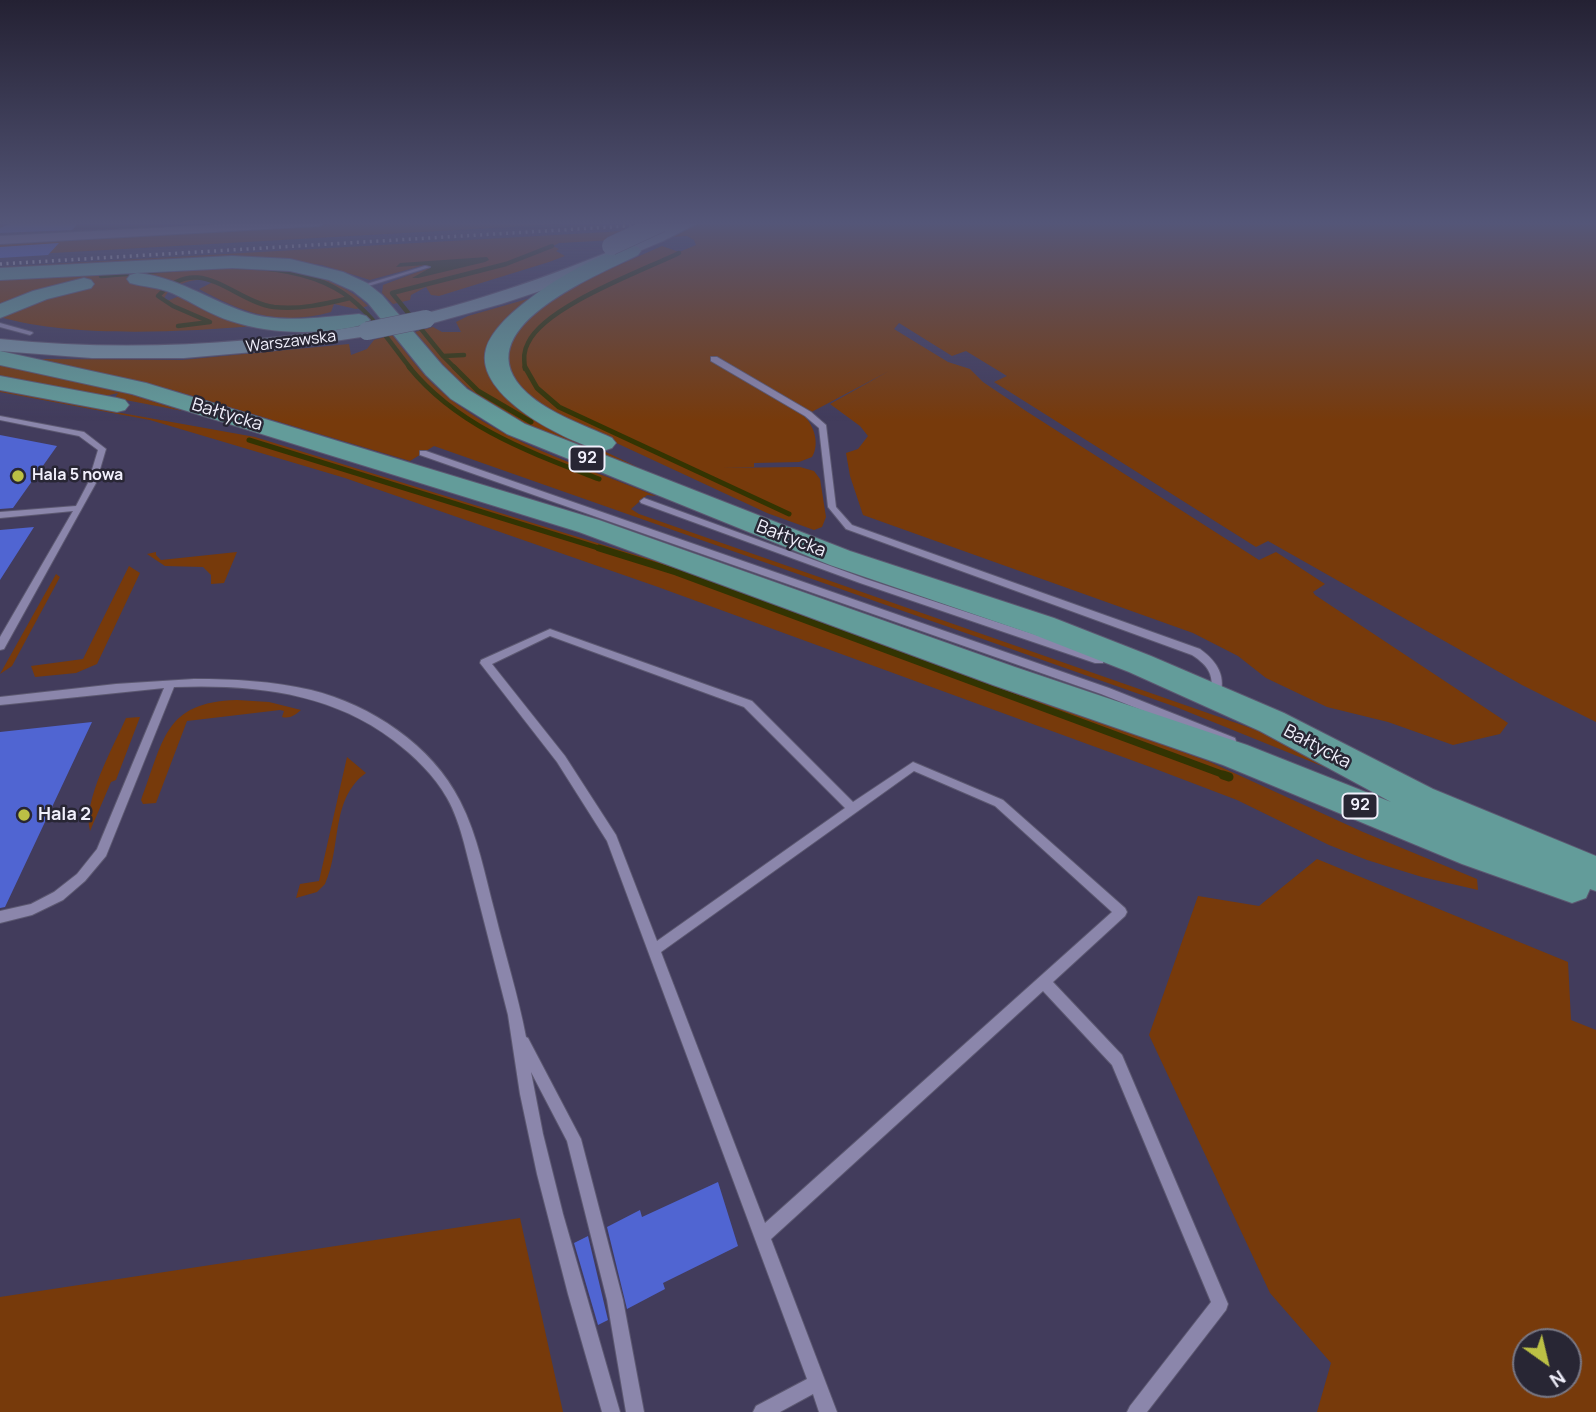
<!DOCTYPE html>
<meta charset="utf-8">
<style>
body{margin:0}
#map{position:relative;width:1596px;height:1412px;overflow:hidden;background:#423c5c;font-family:Manrope,sans-serif}
canvas{display:block}
.north{position:absolute;left:1512px;top:1328px;width:70px;height:70px;box-sizing:border-box;background:#282634;border:2px solid #787784;border-radius:50%;rotate:146deg;font-size:19px;font-weight:700;line-height:28px;text-align:center;color:#f1f0fc}
.north::after{content:'';display:block;margin:auto;width:24px;height:32px;background:#bbc045;clip-path:polygon(50% 0,100% 100%,50% 72%,0 100%)}
</style>
<div id="map">
<canvas width="1596" height="1412"></canvas>
<div class="north">N</div>
</div>
<script>
const ctx = document.querySelector('canvas').getContext('2d');
ctx.lineJoin = 'round';
function paint(path, color) {
  ctx.fillStyle = color;
  ctx.fill(path, 'evenodd');
}
function trace(path, color, width, dash) {
  ctx.strokeStyle = color;
  ctx.lineWidth = width;
  ctx.lineCap = dash ? 'butt' : 'round';
  ctx.setLineDash(dash || []);
  ctx.stroke(path);
}
function label(font, color, halo, rows, align = 'center') {
  ctx.font = font + ' Manrope,sans-serif';
  ctx.lineWidth = 5;
  ctx.setLineDash([]);
  ctx.textBaseline = 'middle';
  ctx.strokeStyle = halo;
  ctx.fillStyle = color;
  for (const [text, x, y, turn = 0] of rows) {
    ctx.save();
    ctx.translate(x, y);
    ctx.rotate((+turn || 0) * Math.PI / 180);
    ctx.textAlign = isNaN(turn) ? turn : align;
    if (halo) ctx.strokeText(text, 0, 0);
    ctx.fillText(text, 0, 0);
    ctx.restore();
  }
}
paint(new Path2D(`
 M346 223H580L0 256V243Z
 M705 223H1596V722L1522 685 1268 541 1256 547 994 382 1007 376 966 351 952 356 899 323 894 329 948 362 970 369 983 382 1026 411 1259 560 1276 552 1325 584 1313 592 1315 595 1508 723 1500 734 1453 745 1388 722 1327 707 1266 678 1238 656 1193 633 863 515 850 476 846 453 858 449 868 436 860 426 830 404 889 371 804 416C814 425 820 444 812 457L799 462 754 463V467L722 468 800 467 814 471 820 479 826 517 822 527 814 530 767 513 554 414 528 397 505 368 513 328 567 288 662 246 679 252 696 245 694 240 687 236 559 243 553 246 559 249 556 251 565 256 549 262 439 296 431 295 426 287 411 295 410 300 393 304 382 293 383 285 428 268 425 265 370 280 322 265 277 259 0 271V267L607 232Z
 M240 267C286 270 334 272 368 306L356 309 334 304 331 312C280 326 245 314 199 289L215 281C201 276 169 283 164 299L167 301 182 295 255 326C180 332 72 338 0 317V279Z
 M531 298C442 362 499 400 570 435 596 447 622 460 648 472 587 449 519 429 467 387 447 372 432 351 415 332L433 327 442 332H461L456 322 468 316Z
 M392 335C405 351 418 369 433 384 493 441 581 465 656 496L647 495 631 509 639 514 1262 732 1344 775 1176 707 434 446 410 461 169 389 40 359 182 360 349 344 351 355 367 349 374 340Z
 M0 365 123 392 183 411 115 398 118 393 71 404 255 437 678 568 1210 762 1363 832 1477 879 1478 890 1422 877 1367 860 1329 845 1237 800 1153 768 658 587 345 478 150 420 0 392Z
 M156 552V555L161 560 237 552 224 583 211 584V575L203 567 165 566 147 554Z
 M129 566 140 573 97 664 76 673 35 677 31 666 83 659Z
 M56 574 60 577 12 666 0 674Z
 M237 700 269 702 301 710C295 715 290 719 282 717L284 711 280 710 187 721 156 803 143 804 141 800C164 741 163 702 237 700Z
 M140 717 116 780 111 782 90 831C82 801 114 746 126 718Z
 M347 757 366 773C330 799 342 847 325 884L317 892 296 898 300 884 319 881Z
 M1317 859 1568 962 1571 1020 1596 1030V1412H1317L1331 1363 1270 1293 1149 1035 1198 896 1259 906ZM1568 1342V1384H1526V1342Z
 M520 1218 563 1412H0V1297Z`), '#773a0b');
paint(new Path2D(`
 M487 257 489 260 485 262 418 278H412L430 268 427 265 396 267 400 263Z`), '#333402');
trace(new Path2D(`
 M101 276C172 271 281 251 343 293 371 312 390 343 411 369
 M178 326 210 322 173 306 158 296C200 251 232 301 274 307 299 310 325 304 350 298
 M464 355 443 356 392 293 506 264 552 246
 M443 356 456 369
 M525 369C524 359 523 352 528 343 545 306 642 271 679 253`), '#333402', 4.5);
trace(new Path2D(`
 M409 367C458 427 529 452 599 479
 M454 367 478 391 531 422
 M525 367 537 388 559 407 789 514
 M249 440 605 550`), '#333402', 5);
trace(new Path2D(`
 M599 548 676 572 1227 776`), '#333402', 7);
trace(new Path2D(`
 M1223 775 1229 777`), '#333402', 9);
paint(new Path2D(`
 M11 223H78L72 230 0 233V228Z
 M59 243 48 255 0 258V247Z
 M0 435 57 446 13 508 0 509Z
 M34 527 0 580V530Z
 M92 722 5 907 0 908V732Z
 M718 1182 738 1246 663 1283 665 1289 627 1309 607 1227 640 1210 642 1217Z
 M588 1236 608 1320 598 1325 574 1243Z`), '#5065d2');
const lane = new Path2D(`
 M425 266 430 267 362 288 357 287Z
 M0 323 32 332 33 333 30 335 0 327Z
 M711 357H717L811 412 826 425 836 507 852 525 1200 649C1218 662 1227 677 1219 699L1215 700 1210 696C1215 676 1209 666 1192 655L846 529 828 507 819 428 805 416 711 361Z
 M0 416 84 432 106 449 96 483 4 649 0 650V637L73 511 0 518V512L76 506 88 483 98 450 79 436 0 420Z
 M420 451H426L1109 688 1235 738 1236 741 1235 744H1227L1101 694 420 455Z
 M644 498 866 579 1103 657 1104 660 1103 663H1095L860 583 641 503 640 501Z
 M550 629 752 701 853 802 913 762 1003 800 1125 908 1127 912 1125 916 1053 982 1122 1055 1228 1304 1226 1310 1147 1412H1127L1130 1406 1211 1302 1112 1065 1043 991 771 1239 837 1412H819L813 1394 780 1412H753L756 1406 807 1379 607 841 557 762 480 663 481 660ZM550 636 744 707 845 808 657 941 616 835 565 756 492 664ZM914 771 995 806 1112 912 765 1223 661 952Z
 M194 679C233 679 272 681 311 690 371 705 432 745 460 801 478 836 485 876 495 913 505 954 518 995 526 1037L528 1038 581 1139 623 1300 644 1412H626L607 1300 567 1141 531 1072 543 1134 563 1214 620 1412H602L568 1294 537 1174 520 1094 508 1015 464 843C460 828 455 812 447 798 434 775 414 756 393 740 330 692 251 684 174 687L106 856 85 881 63 900 32 915 0 923V911L31 904 54 892 77 874 97 849 164 688 0 705V697L116 684Z`);
const street = new Path2D(`
 M252 223H325L319 226 0 244V236Z`);
const secondary = new Path2D(`
 M676 223H698L663 241 567 282 501 304 426 325 417 319 419 315C508 293 593 260 676 223Z
 M367 325 377 331 374 335 276 350 184 358H92L0 351V339C124 352 244 345 367 325Z`);
const primary = new Path2D(`
 M631 245 638 247 641 251 638 255C594 277 460 330 527 393 550 414 584 425 612 438L616 443 612 448 603 451C567 442 473 396 486 349 497 309 592 255 631 245Z
 M232 256 290 259 343 272 367 283 382 295 442 365 467 389 525 424 850 551 1054 618 1151 656 1284 713 1433 789 1596 856V891L1590 889 1586 898 1572 903 1462 864 1223 765 993 685 579 532 132 394 0 365V351L146 383 599 520 1015 667 1247 745 1391 802 1260 731 1129 672 1032 634 830 565 507 434 451 399 426 375 368 303 353 291 329 280 290 271 232 268 0 280V268Z
 M137 273C177 277 207 299 245 312 280 324 322 317 359 314L366 316 370 320 366 324C325 335 272 335 231 321 211 315 192 302 172 293 158 287 144 287 130 283L127 279 130 275Z
 M84 278 91 280 94 284 91 288 47 299 0 318V304L33 291Z
 M0 376 117 398 125 400 129 405 125 410 117 412 0 390Z`);
trace(lane, '#5c5871', 2);
trace(street, '#5c5871', 2);
trace(secondary, '#5c5871', 2);
trace(primary, '#5c5871', 2);
paint(lane, '#8b86ab');
paint(street, '#8b86ab');
paint(secondary, '#7791a2');
paint(primary, '#639c9a');
trace(new Path2D(`
 M0 264 676 223`), '#b8b6c8', 3.5, [2, 4.5]);
const secondaryBridge = new Path2D(`
 M611 246 661 223
 M367 331 426 319`);
trace(secondaryBridge, '#5c5871', 19, []);
trace(secondaryBridge, '#7791a2', 18);
const sky = ctx.createLinearGradient(0, 0, 0, 421);
sky.addColorStop(0, '#242133');
sky.addColorStop(0.53, '#545678');
sky.addColorStop(1, '#54567800');
ctx.fillStyle = sky;
ctx.fillRect(0, 0, 1596, 421);
for (const [x, y, r, color] of [
 [18,476,7,"#bbc045"],
 [24,815,7,"#bbc045"]
]) {
  const dot = new Path2D();
  dot.arc(x, y, r, 0, 2 * Math.PI);
  ctx.fillStyle = color;
  ctx.fill(dot);
  trace(dot, '#282634', 2.5);
}
label('16px', '#f1f0fc', '#282634', [
 ["Warszawska",291,342,-7]
]);
for (const [x, y, w] of [
 [587,459,35],
 [1360,806,35]
]) {
  const box = new Path2D();
  box.roundRect(x - w / 2, y - 12.5, w, 25, 5);
  ctx.fillStyle = '#282634';
  ctx.fill(box);
  trace(box, '#f1f0fc', 2);
}
label('bold 16px', '#f1f0fc', null, [
 ["92",587,459],
 ["92",1360,806]
]);
label('bold 16px', '#f1f0fc', '#282634', [
 ["Hala 5 nowa",32,476]
], 'left');
label('18px', '#f1f0fc', '#282634', [
 ["Bałtycka",227,415,17],
 ["Bałtycka",791,539,21],
 ["Bałtycka",1317,747,28]
]);
label('bold 18px', '#f1f0fc', '#282634', [
 ["Hala 2",38,815]
], 'left');
</script>
